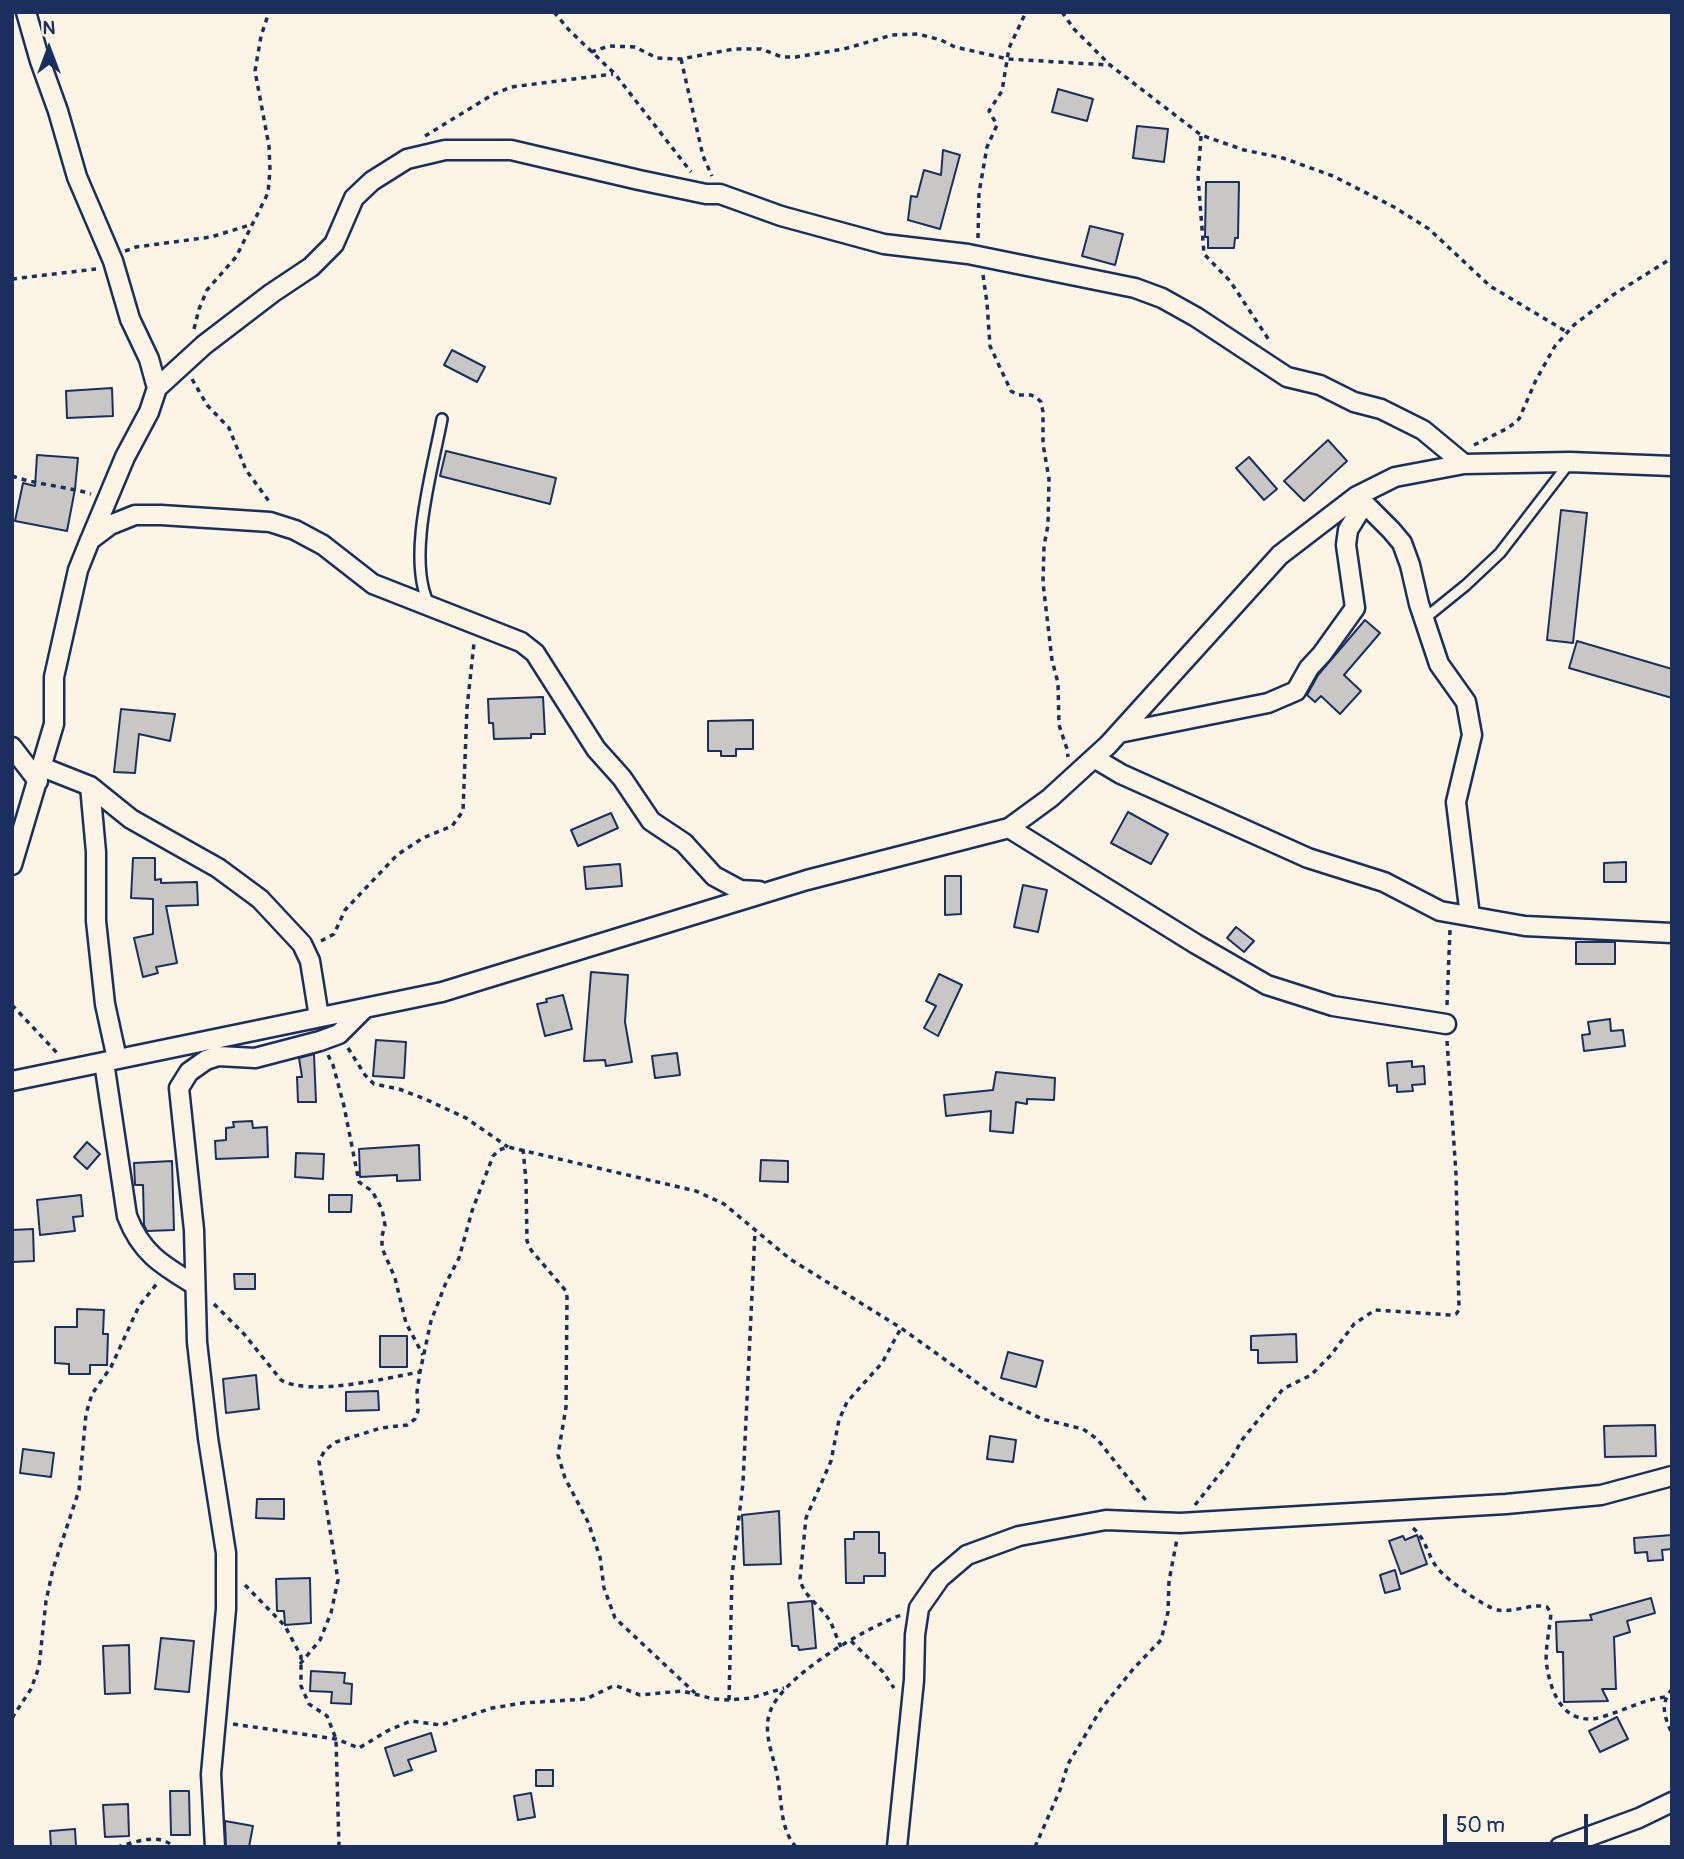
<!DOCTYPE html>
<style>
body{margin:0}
#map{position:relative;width:1684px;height:1859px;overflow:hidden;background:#fcf5e5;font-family:Pangolin,sans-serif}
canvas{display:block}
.frame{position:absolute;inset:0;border:14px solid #1b2f5e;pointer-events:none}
.north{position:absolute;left:14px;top:14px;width:70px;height:70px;-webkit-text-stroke:5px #fcf5e5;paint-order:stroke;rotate:0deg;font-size:19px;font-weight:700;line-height:28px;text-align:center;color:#1b2f5e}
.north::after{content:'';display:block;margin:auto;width:24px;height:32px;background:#1b2f5e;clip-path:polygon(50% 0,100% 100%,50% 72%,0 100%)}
.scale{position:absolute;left:1443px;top:1814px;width:145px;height:32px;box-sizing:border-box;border:4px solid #1b2f5e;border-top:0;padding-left:9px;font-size:21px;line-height:24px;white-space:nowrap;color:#1b2f5e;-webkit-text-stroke:5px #fcf5e5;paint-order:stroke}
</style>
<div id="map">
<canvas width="1684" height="1859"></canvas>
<div class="frame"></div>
<div class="north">N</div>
<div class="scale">50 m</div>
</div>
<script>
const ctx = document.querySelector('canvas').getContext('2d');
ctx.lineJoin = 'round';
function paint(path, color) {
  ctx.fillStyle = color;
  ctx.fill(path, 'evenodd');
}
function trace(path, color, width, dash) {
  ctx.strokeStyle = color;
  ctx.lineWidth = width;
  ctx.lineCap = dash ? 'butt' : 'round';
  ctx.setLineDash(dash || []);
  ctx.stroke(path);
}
const building = new Path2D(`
 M1058 89 1093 99 1087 121 1052 112Z
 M1137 126 1168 129 1164 162 1133 158Z
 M943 150 960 155 940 229 908 220 911 196 917 197 924 170 941 175Z
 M1206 182H1239L1238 238H1235L1234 248H1208V237H1205Z
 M1090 226 1123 234 1115 265 1082 256Z
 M452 350 485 367 477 382 444 365Z
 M112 388 113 416 67 418 66 391Z
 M1328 440 1347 461 1304 501 1284 481Z
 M446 451 556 478 550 504 440 476Z
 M37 455 78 458 75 489 67 531 15 521 23 483 35 486Z
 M1249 457 1277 489 1264 500 1236 468Z
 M1561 510 1587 513 1573 643 1547 640Z
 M1365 620 1380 633 1344 675 1361 691 1340 714 1321 696 1315 702 1307 695 1318 675Z
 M1577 641 1672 669V698L1569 668Z
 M543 697 545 734H531V738L494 739 493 723H489L488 699Z
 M121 709 175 714 170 741 139 734 135 773 114 772Z
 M753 720V749H736V756H721V751H708V721Z
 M1128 812 1168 834 1151 864 1111 843Z
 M611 813 618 828 578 846 571 830Z
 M133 858H155V880L161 879V883L197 882 198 905 166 906 177 963 156 967 158 973 143 977 134 938 153 934V899L131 898Z
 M1626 862V882H1604V863Z
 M620 864 622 886 586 889 584 867Z
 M945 876H961V914L945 915Z
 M1023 885 1047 890 1038 932 1014 927Z
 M1236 927 1254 941 1244 952 1227 938Z
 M1576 942H1615V964H1576Z
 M591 972 628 975 625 1022 632 1062 606 1066 605 1060 584 1061Z
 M939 974 962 985 938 1036 924 1028 936 1006 926 1001Z
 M563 995 572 1029 545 1036 537 1004 547 1002 546 999Z
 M1610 1019 1611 1031 1623 1030 1625 1046 1584 1051 1582 1035 1590 1034 1588 1022Z
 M376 1040 406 1042 404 1078 373 1076Z
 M677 1053 680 1075 655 1078 652 1056Z
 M314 1054 316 1102H298L297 1077H302L299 1058Z
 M1412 1061V1067L1424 1066 1425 1084 1412 1085 1413 1091 1397 1092V1085L1389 1086 1387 1063Z
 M996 1072 1055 1078 1054 1100 1027 1099V1104L1016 1102 1013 1133 990 1131 991 1111 946 1116 944 1095 993 1090Z
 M252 1121 253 1128 267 1127 268 1157 216 1159 215 1141 226 1140V1128L234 1127 233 1122Z
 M87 1142 100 1154 87 1169 74 1157Z
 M419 1145 420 1180 397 1181V1175L360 1177 359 1149Z
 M296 1153 324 1154 323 1179 295 1177Z
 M761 1160 788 1161V1182L760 1181Z
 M172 1161 174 1230 147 1231 144 1225 143 1185H135L134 1163Z
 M81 1195 83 1216 73 1217 75 1231 40 1235 37 1200Z
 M329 1195H352L351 1212H329Z
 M33 1229 34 1261 12 1262V1230Z
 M234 1274H255V1289H235Z
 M77 1309 104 1310 103 1334H108L107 1365H90V1374H69V1364L55 1363V1327H77Z
 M1296 1334 1297 1362 1258 1363V1350H1251V1336Z
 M380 1336H407V1367H380Z
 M1008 1352 1043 1361 1036 1387 1001 1378Z
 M256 1375 259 1409 226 1413 223 1379Z
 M378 1391 379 1410 346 1411V1392Z
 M1655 1425 1656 1456 1605 1457 1604 1426Z
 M990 1436 1016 1440 1013 1462 987 1459Z
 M23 1449 54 1453 51 1477 20 1473Z
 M257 1499H284V1519L256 1518Z
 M779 1511 781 1564 744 1565 742 1515Z
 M854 1532H879V1553H885V1576H864V1583H846L845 1539H854Z
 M1417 1535 1427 1564 1401 1574 1389 1541 1403 1536 1405 1540Z
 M1672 1535V1549L1662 1550 1663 1560 1648 1561 1647 1552 1635 1553 1634 1538Z
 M1395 1570 1400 1589 1385 1593 1380 1575Z
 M310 1578 311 1623 285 1625 284 1611H277L276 1579Z
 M1651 1598 1655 1613 1627 1621 1630 1632 1614 1637 1616 1689H1602L1608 1701 1564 1702 1563 1652H1557L1556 1622 1592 1620 1590 1615Z
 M812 1601 816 1648 799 1650 798 1646H792L788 1603Z
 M161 1638 194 1641 189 1692 155 1689Z
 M129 1645 130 1693 105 1694 103 1646Z
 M311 1671 345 1673 344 1683 352 1684 351 1704 331 1703 332 1692 310 1691Z
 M1617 1717 1628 1739 1600 1752 1589 1731Z
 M431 1733 436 1751 408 1760 412 1770 394 1776 385 1748Z
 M536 1770H553V1786H536Z
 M170 1791H189L190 1835H171Z
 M531 1793 535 1817 518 1820 514 1796Z
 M128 1804 129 1836 105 1837 103 1805Z
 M225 1821 253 1826 249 1847H226Z
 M75 1829 76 1847H51L50 1831Z`);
paint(building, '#c8c7c6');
trace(building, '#1b2f5e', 2);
const lane = new Path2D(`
 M429 604C406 559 433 468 442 419
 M1424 619 1466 585 1500 553 1570 462`);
const street = new Path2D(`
 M26 12 40 61 58 111 77 177 113 261 130 319 149 359 157 388 149 412 125 457 91 538
 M157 388 204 345 272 293 311 267 334 244 354 198 372 181 407 159 445 150H511L639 180 706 194H720L781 216 884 244 968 254 1135 288 1162 298 1196 317 1287 377 1320 385 1354 402 1381 409 1423 430 1464 464
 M1357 496 1391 530 1402 543 1410 565 1419 604 1439 664 1466 702 1472 735 1456 802 1470 916
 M1119 733 1268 703 1296 691 1309 668 1322 654 1355 608 1346 545 1348 530 1364 504
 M12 747 38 781
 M1094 758 1121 774 1308 858 1384 882 1440 911 1525 926 1672 933
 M42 767 90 786 131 819 218 868 260 899 302 944 310 961 319 1017
 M90 786 96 852V921L105 1004 117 1059
 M1009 828 1196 944 1267 985 1333 1006 1446 1024
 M12 865 54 724V677L78 570 90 540 110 525 135 515H161L270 522 295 530 323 545 373 584 521 642 535 653 596 749 622 778 651 821 684 843 714 876 740 890 759 891
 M104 1062 127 1216C141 1253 162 1265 195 1285
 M12 1081 442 992 807 880 1009 828 1050 798 1108 745 1280 555 1357 496 1395 477 1464 464 1570 462 1672 466
 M215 1847 211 1774 226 1609V1553L208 1438 197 1342 194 1230 179 1088 189 1072 206 1060 218 1056 255 1058 320 1041 339 1034 365 1008
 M897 1847 914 1680 915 1635 919 1608 940 1578 967 1555 1019 1536 1106 1520 1180 1523 1506 1504 1601 1495 1672 1476
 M1560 1847 1639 1818 1672 1802`);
trace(lane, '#1b2f5e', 14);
trace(street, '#1b2f5e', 23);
trace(new Path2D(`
 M554 12 569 30 615 74 691 172
 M1062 12 1074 29 1110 65 1201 135 1244 150 1283 158 1333 176 1394 207 1429 229 1490 286 1567 332
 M591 52 609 46 635 47 657 58 681 59 734 49H761L782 57H796L844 49 892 35 918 34 941 40 955 47 1008 59 1109 65
 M681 59 703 156 712 176
 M425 136 492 95 511 87 613 74
 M1201 136 1198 177 1204 254 1230 281 1271 343
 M978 238 979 193 987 147 997 125 989 111 1002 91 1009 48 1026 12
 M125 251 136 247 211 237 253 224
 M983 275 987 303 990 346 1011 391 1018 395H1031L1037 398 1041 402 1043 412V444L1049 479 1048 525 1044 546 1043 583 1052 660 1058 683 1059 725 1067 749 1068 757
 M12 279 96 269
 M194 329 199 309 207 290 236 257 268 193 270 170 269 146 255 71 261 36 269 12
 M192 379 207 405 229 428 246 470 271 504
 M1474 445 1508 428 1519 419 1536 380 1555 346 1574 325 1613 295 1672 258
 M12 476C38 485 65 486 91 494
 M321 941 334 934 345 910 397 855 423 838 452 826 463 811 467 708 474 643
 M12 1005 58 1054
 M1447 1005 1450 929
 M348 1048 365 1075 374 1084 399 1089 425 1099 466 1118 508 1147
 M328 1055 333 1065 344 1106 359 1182 372 1191 382 1209 385 1225 382 1236V1248L395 1278 406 1323 423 1355
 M523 1149 526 1181 527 1241 531 1250 566 1291 567 1297 566 1407 558 1455 565 1478 588 1522 600 1557 604 1588 615 1618 695 1693
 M214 1304 244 1334 281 1380C311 1397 386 1378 420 1372
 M1195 1505 1230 1461 1242 1440 1283 1389 1311 1375 1331 1355 1354 1324 1375 1310 1451 1315 1456 1314 1459 1310 1456 1174 1447 1041
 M1413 1528C1428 1542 1427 1556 1439 1570 1448 1580 1485 1608 1498 1610 1514 1613 1531 1603 1547 1607L1551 1613C1550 1628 1544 1653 1547 1667 1552 1698 1567 1727 1602 1717 1624 1710 1643 1700 1665 1697
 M245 1585 285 1626 301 1656V1686L309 1704 327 1716 336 1739 339 1847
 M851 1641 883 1672 894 1688
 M841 1647C837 1639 834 1629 830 1621 821 1606 803 1596 800 1579L806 1518 831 1461 839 1420 847 1402 882 1363 901 1328
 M300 1664 320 1640 331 1613 338 1580 319 1461 325 1450 336 1442 381 1428 407 1425 415 1419 418 1411 417 1392 420 1372 431 1321 445 1285 459 1258 472 1211 493 1156 499 1150 508 1147 696 1191 724 1204 790 1259 901 1328 997 1397 1042 1419 1083 1429 1097 1439 1148 1503
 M1672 1689C1659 1705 1665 1717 1672 1734
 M729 1700 732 1576 743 1483 755 1231
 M12 1718 31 1689 39 1667 46 1601 53 1569 79 1490 86 1414 92 1394 111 1367 139 1306 159 1281
 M233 1724 336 1739 359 1748 389 1730 411 1721 441 1725 492 1708 523 1703 586 1699 611 1687 617 1686 640 1695 682 1691 714 1699 729 1700 751 1698 784 1688
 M117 1847C137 1842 158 1832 174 1847
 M796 1847C780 1829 782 1803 778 1780 775 1759 762 1734 770 1712 782 1676 866 1628 901 1615
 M1035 1847 1060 1790 1068 1764 1101 1709 1134 1668 1161 1640 1168 1612 1169 1581 1177 1539`), '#1b2f5e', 3.5, [5, 5]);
trace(lane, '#fcf5e5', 9);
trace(street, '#fcf5e5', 18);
</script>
